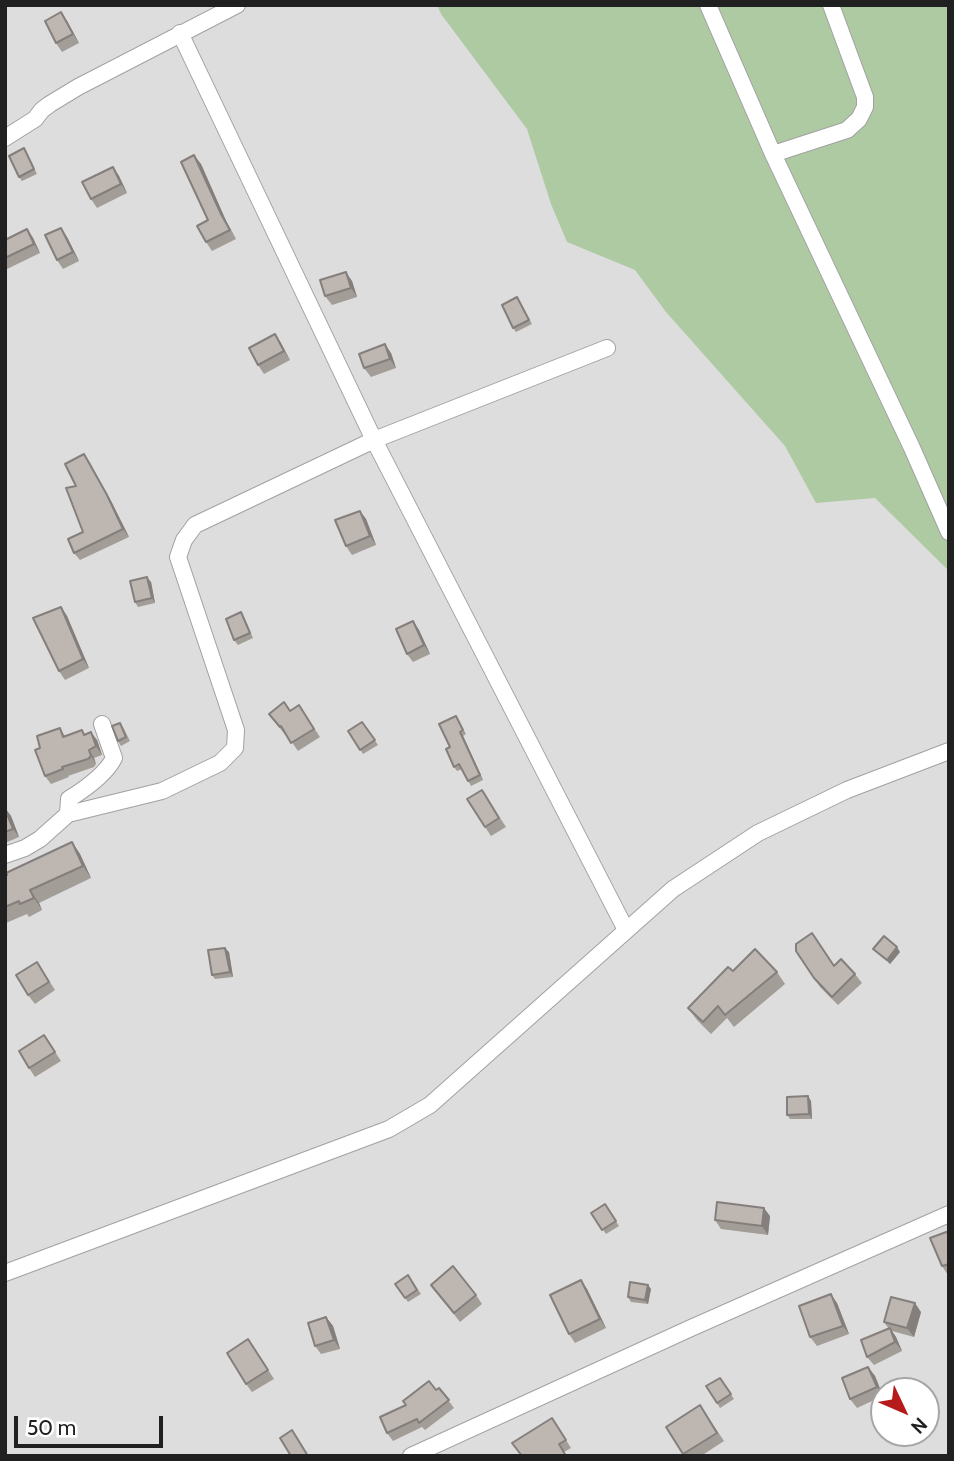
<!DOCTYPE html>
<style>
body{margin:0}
#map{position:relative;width:954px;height:1461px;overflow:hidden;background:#f0ede8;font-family:Cabin,sans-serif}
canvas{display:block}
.frame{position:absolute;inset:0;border:7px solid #202020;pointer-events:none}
.north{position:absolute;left:870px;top:1377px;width:70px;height:70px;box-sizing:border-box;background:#fff;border:2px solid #a6a6a6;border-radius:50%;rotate:134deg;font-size:19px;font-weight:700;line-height:28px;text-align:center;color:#202020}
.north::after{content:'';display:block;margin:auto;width:24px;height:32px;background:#b71a1a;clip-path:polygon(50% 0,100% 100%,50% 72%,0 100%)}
.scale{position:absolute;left:14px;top:1416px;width:149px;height:32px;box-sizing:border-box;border:4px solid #202020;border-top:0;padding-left:9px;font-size:21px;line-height:24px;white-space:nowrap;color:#202020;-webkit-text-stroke:5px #fff;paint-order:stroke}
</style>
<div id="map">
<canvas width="954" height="1461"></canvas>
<div class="frame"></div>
<div class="north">N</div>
<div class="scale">50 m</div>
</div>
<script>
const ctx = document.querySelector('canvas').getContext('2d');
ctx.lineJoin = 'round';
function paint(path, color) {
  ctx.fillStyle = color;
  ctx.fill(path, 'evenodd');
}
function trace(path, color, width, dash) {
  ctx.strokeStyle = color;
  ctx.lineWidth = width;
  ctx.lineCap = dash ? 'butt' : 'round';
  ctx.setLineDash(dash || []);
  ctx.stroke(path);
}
paint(new Path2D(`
 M5 5H949V1456H5ZM884 1391H926V1433H884Z`), '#dedddd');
paint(new Path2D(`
 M437 5H949V571L875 498 816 503 785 446 666 312 635 270 567 242 551 204 527 129 441 14Z`), '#aecaa2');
const minor = new Path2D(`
 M708 5 773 154 912 448 949 532
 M180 33 374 440 626 930
 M5 138 35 119 42 110 50 104 78 87 237 5
 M773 154 847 130 859 119 865 107V97L831 5
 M68 814 69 799C85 789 106 774 114 758L102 724
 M5 855 25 848 40 839 68 814 162 791 220 763 235 748 236 730 178 557 184 540 195 525 374 440 607 348
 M5 1273 389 1129 430 1105 673 889 758 833 847 790 949 751
 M411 1456 691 1328 949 1214`);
trace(minor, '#a1a1a1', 18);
trace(minor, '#fff', 16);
paint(new Path2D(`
 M67 21 79 43 62 52 56 43Z
 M24 148 37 174 22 181 19 177Z
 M201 164 227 223 236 239 212 251 206 242 208 220Z
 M113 167 119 176 127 193 97 208 91 199Z
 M27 229 33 238 40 253 7 269 5 266V240Z
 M67 237 79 261 63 269 57 260Z
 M352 281 357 297 332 305 325 296Z
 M517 297 532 324 516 332 513 328Z
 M275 334 290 360 264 374 258 365Z
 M391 353 396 368 371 377 364 368Z
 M89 461 112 503 129 537 80 560 74 553 83 532 76 486Z
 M360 511 366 519 376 545 352 555 346 546Z
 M151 582 155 603 138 607 135 602Z
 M61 607 67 616 89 668 65 680 59 671Z
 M244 617 253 638 238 645 234 640Z
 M413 621 419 630 430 654 413 662 407 654Z
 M290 711 305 714 320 737 298 751 287 735 286 736 269 714Z
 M456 716 466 734 463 736 483 780 471 786 462 769 457 771 454 767 450 747Z
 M362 722 378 745 363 754 348 731Z
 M123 727 130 741 121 746 118 741Z
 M60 728 65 736 82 730 85 734 97 740 102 755 94 758 96 764 94 767 68 776 69 777 51 784 45 776 40 748Z
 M482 790 506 827 491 836 485 827Z
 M5 808 11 816 19 837 5 843Z
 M72 842 80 854 91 878 39 903 42 910 29 917 27 914 6 923 5 876Z
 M873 949 900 952 890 964 877 953Z
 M796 951 855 974 862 983 838 1005 820 987Z
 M229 952 233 977 215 979 212 975Z
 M37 962 55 990 35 1004 28 995Z
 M733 971 777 972 785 984 734 1027 727 1018 711 1034 697 1020 688 1008Z
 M44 1035 61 1061 35 1077 29 1068Z
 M811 1101 812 1119H790L787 1115Z
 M605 1204 619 1226 606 1234 591 1213Z
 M770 1216 768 1235 721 1229 715 1220Z
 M949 1231V1275H948L942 1266Z
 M408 1275 421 1294 408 1302 395 1284Z
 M431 1285 476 1295 482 1304 460 1322Z
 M587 1289 606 1328 575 1343 569 1334Z
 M651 1289 648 1304 631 1302 628 1297Z
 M837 1303 849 1334 817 1346 810 1337Z
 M921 1312 914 1337 892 1331 896 1337 902 1351 874 1365 867 1357 889 1329 884 1322Z
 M326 1317 333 1326 340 1349 321 1354 315 1346Z
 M248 1339 274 1379 252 1392 246 1384Z
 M868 1367 875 1376 883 1396 857 1408 850 1399Z
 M720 1378 734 1399 720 1408 706 1386Z
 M439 1388 454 1408 425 1430 422 1427 393 1441 387 1433 406 1405Z
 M926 1399 933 1419 926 1421Z
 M700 1405 724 1441 701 1456H684L666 1427Z
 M552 1418 571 1448 564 1452 521 1456Z`), '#a39d98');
paint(new Path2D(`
 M61 12 67 21 79 43 73 34Z
 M194 155 201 164 227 223 236 239 221 214Z
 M113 167 119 176 127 193 121 184Z
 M61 228 67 237 79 261 73 252Z
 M27 229 33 238 40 253 34 244Z
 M346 272 352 281 357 297 351 288Z
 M275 334 281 343 290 360 284 351Z
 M385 344 391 353 396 368 390 359Z
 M84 454 112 503 129 537 123 529Z
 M360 511 366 519 376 545 370 536Z
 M147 577 151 582 155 603 152 598Z
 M61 607 67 616 89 668 83 659Z
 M413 621 419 630 430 654 424 645Z
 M91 732 97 740 102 755 96 746Z
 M460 732 463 736 483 780 480 775Z
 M89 750 94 758 96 764 91 756Z
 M5 808 11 816 19 837 13 829Z
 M72 842 80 854 91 878 83 866Z
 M30 890 39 903 42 910 34 898Z
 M897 947 900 952 890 964 887 960Z
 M225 948 229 952 233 977 230 972Z
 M808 1096 811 1101 812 1119 809 1114Z
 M764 1208 770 1216 768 1235 762 1226Z
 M581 1280 587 1289 606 1328 600 1319Z
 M648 1285 651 1289 648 1304 645 1300Z
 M831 1294 837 1303 849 1334 843 1326Z
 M915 1303 921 1312 914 1337 907 1328Z
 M326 1317 333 1326 340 1349 334 1340Z
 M890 1328 896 1337 902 1351 895 1342Z
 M868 1367 875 1376 883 1396 877 1387Z
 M926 1399 933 1419 926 1407Z`), '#847f7c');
const building = new Path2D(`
 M61 12 73 34 56 43 45 21Z
 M24 148 34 169 19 177 9 156Z
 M194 155 221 214 230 230 206 242 197 226 208 220 181 162Z
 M113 167 121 184 91 199 82 182Z
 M61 228 73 252 57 260 45 235Z
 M27 229 34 244 5 258V240Z
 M346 272 351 288 325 296 320 280Z
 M517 297 529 320 513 328 502 305Z
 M275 334 284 351 258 365 249 348Z
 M385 344 390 359 364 368 359 354Z
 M84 454 107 495 123 529 74 553 68 539 83 532 66 488 76 486 65 464Z
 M360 511 370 536 346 546 335 520Z
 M147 577 152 598 135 602 130 581Z
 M61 607 83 659 59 671 33 618Z
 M241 612 250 633 234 640 226 619Z
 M413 621 424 645 407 654 396 629Z
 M284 702 290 711 299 705 314 729 291 743 281 726 280 727 269 714Z
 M456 716 463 730 460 732 480 775 468 781 459 764 454 767 446 749 450 747 439 724Z
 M362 722 375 740 360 750 348 731Z
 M120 723 126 737 118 741 112 726Z
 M60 728 63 737 82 730 84 735 91 732 96 746 89 750 91 756 88 759 62 767 63 769 45 776 35 750 40 748 37 736Z
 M482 790 499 818 485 827 467 799Z
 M5 809 13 829 5 832Z
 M72 842 83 866 30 890 34 898 20 904 19 901 5 907V876L7 875 6 873Z
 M812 933 834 966 841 959 855 974 832 997 814 978 796 951V944Z
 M884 936 897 947 887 960 873 949Z
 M225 948 230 972 212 975 208 950Z
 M755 949 777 972 725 1015 718 1006 703 1022 688 1008 728 967 733 971Z
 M37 962 49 982 28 995 16 975Z
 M44 1035 55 1052 29 1068 19 1051Z
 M808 1096 809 1114 787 1115V1097Z
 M717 1202 764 1208 762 1226 715 1220Z
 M605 1204 616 1221 602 1230 591 1213Z
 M949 1231V1264L942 1266 930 1238Z
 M453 1266 476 1295 454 1313 431 1285Z
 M408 1275 417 1290 405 1298 395 1284Z
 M581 1280 600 1319 569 1334 550 1295Z
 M630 1282 648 1285 645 1300 628 1297Z
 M831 1294 843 1326 810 1337 799 1306Z
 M891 1297 915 1303 907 1328 884 1322Z
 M326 1317 334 1340 315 1346 308 1323Z
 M890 1328 895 1342 867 1357 861 1340Z
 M248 1339 268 1370 246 1384 227 1353Z
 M868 1367 877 1387 850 1399 842 1378Z
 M720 1378 731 1394 717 1403 706 1386Z
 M429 1381 436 1390 439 1388 449 1400 419 1423 417 1419 387 1433 380 1417 406 1405 403 1401Z
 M918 1387 920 1391H907Z
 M700 1405 717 1433 683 1454 666 1427Z
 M552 1418 566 1440 559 1444 566 1456H522L512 1443Z
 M292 1430 308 1456H291L280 1438Z`);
paint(building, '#bdb6b1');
trace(building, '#847f7c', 2);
</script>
